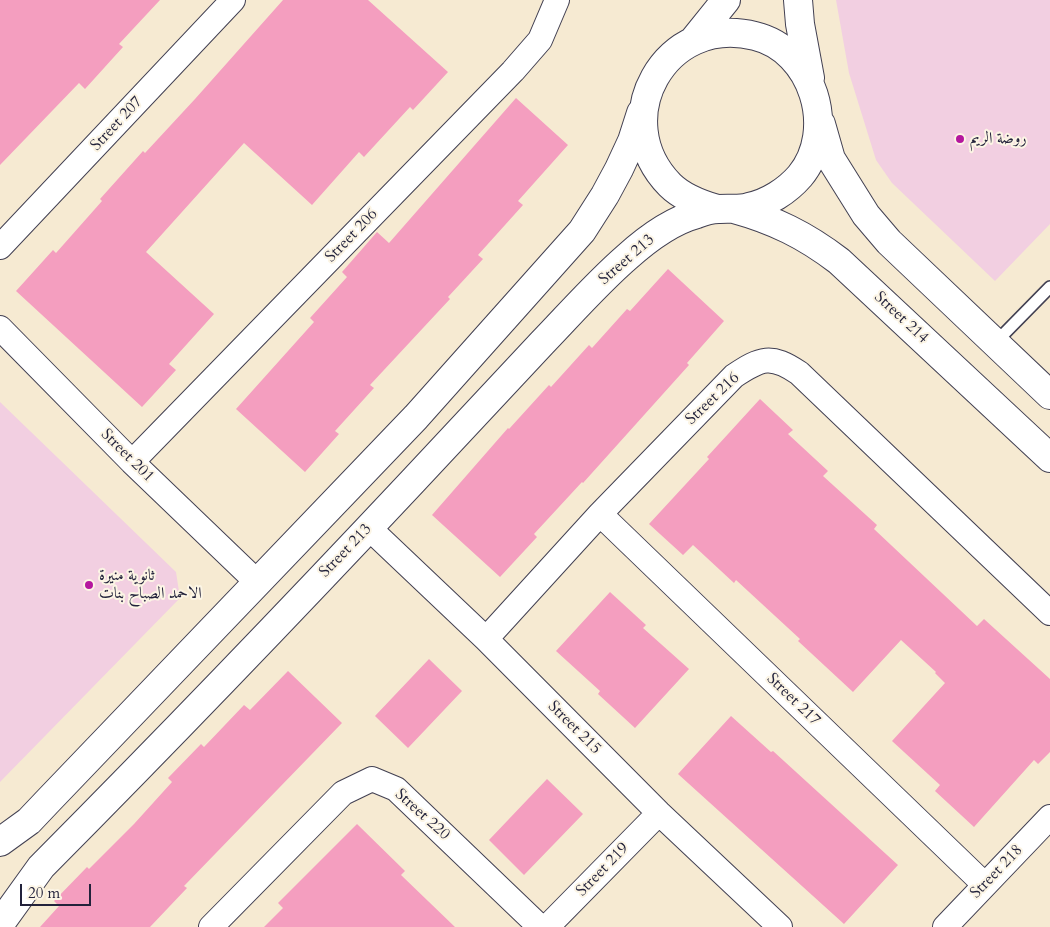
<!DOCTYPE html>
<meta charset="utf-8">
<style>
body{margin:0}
#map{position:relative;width:1050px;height:927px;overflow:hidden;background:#f6ead2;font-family:Cardo,serif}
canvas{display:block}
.scale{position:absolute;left:20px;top:884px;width:71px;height:22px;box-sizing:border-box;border:2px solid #22223b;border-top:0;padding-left:6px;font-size:15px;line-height:18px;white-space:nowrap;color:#22223b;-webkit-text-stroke:4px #fcf5e5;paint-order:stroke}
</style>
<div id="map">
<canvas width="1050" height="927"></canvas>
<div class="scale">20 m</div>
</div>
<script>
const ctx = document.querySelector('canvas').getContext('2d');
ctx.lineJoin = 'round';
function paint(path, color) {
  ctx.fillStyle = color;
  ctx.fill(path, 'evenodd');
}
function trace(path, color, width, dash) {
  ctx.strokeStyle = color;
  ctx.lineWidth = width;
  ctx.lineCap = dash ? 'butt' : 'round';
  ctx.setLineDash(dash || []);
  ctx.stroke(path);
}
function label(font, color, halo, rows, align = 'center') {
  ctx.font = font + ' Cardo,Amiri,serif';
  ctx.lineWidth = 4;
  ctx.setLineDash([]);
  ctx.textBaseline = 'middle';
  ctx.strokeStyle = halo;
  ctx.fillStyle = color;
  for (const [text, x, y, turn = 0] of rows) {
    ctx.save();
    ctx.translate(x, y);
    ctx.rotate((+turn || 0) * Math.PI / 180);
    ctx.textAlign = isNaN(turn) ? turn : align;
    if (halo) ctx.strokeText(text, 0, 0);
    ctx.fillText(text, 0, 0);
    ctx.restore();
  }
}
paint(new Path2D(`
 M836 0H1050V224L995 281 892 183 876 160 849 73Z
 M0 402 176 572 180 598 0 782Z`), '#f2cfe1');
paint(new Path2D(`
 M0 0H160L119 44 123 47 85 89 79 83 0 165Z
 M283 0H368L448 72 413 110 410 107 364 157 359 152 312 205 244 143 146 252 214 314 169 364 176 370 142 407 16 291 53 250 56 253 102 201 100 199 143 151 145 153 195 99Z
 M516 98 568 145 518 201 523 205 478 255 483 259 448 297 450 299 370 385 374 388 335 431 339 434 305 472 236 409 314 322 310 318 347 277 342 272 377 232 389 243Z
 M668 269 724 321 687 363 689 365 583 483 582 482 534 534 537 537 500 577 432 515 508 428 509 429 549 385 551 387 589 345 592 348 627 309 630 311Z
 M760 399 793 430 788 434 828 471 823 476 877 525 874 529 977 626 984 619 1050 679V752L1038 764 1034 760 974 827 935 791 940 785 892 741 945 683 935 673 936 672 901 640 853 692 798 641 800 639 736 580 734 583 693 545 683 555 649 524 709 459 707 457Z
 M610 592 646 625 643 628 689 669 635 728 598 694 600 691 556 651Z
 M429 659 462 691 408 748 375 716Z
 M288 671 342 723 184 886 187 888 150 927H40L59 906 54 901 87 867 89 869 134 824 172 782 168 778 201 744 204 747 244 705 250 710Z
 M731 716 771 752 773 751 898 865 844 924 678 774Z
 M547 779 583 814 524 875 489 840Z
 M357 824 405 871 401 875 455 927H264L283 908 278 903Z`), '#f49ebf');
const service = new Path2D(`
 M995 343 1050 287`);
const minor = new Path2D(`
 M0 247 233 0
 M0 328 132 462 257 582
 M132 462 513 71 540 40 557 0
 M600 514 985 885
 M369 528 486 639 659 813 780 927
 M486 639 600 514 734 376C761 358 771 354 799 373L1050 613
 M211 927 343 793 372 779 396 789 540 927
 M547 927 659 813
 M945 927 1050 817`);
const tertiary = new Path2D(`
 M798 0 800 24 810 78
 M693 41 726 0
 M821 124 831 159 866 215 889 242 1050 395
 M734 209C774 220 805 235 839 261L1050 458
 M0 842 29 821 47 802 416 417 582 231 605 195 619 169 632 141 641 113
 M0 924 41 867C167 740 291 611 413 481 456 435 499 389 542 343 570 314 597 283 627 257 647 239 671 221 697 214 704 211 712 209 719 209 729 208 740 210 749 207 768 203 787 191 800 176 838 130 813 50 755 36 665 13 606 120 670 185 682 197 700 204 717 209`);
trace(service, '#424052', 14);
trace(minor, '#424052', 26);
trace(tertiary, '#424052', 30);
trace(service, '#fff', 11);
trace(minor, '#fff', 24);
trace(tertiary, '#fff', 28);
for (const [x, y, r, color] of [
 [960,139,5,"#b5179e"],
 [89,585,5,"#b5179e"]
]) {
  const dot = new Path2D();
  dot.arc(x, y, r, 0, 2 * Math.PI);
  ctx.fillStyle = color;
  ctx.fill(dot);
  trace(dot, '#fcf5e5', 2);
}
label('16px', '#22223b', '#fcf5e5', [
 ["Street 207",117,124,-47],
 ["Street 206",352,236,-46],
 ["Street 213",627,260,-41],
 ["Street 214",901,318,43],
 ["Street 216",713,399,-44],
 ["Street 201",127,456,45],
 ["Street 213",346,551,-46],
 ["Street 217",793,700,44],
 ["Street 215",574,728,45],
 ["Street 220",422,815,42],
 ["Street 219",603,870,-46],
 ["Street 218",997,872,-46]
]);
label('16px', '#22223b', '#fcf5e5', [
 ["روضة الريم",970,139],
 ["ثانوية منيرة",99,576],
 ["الاحمد الصباح بنات",99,594]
], 'left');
</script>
